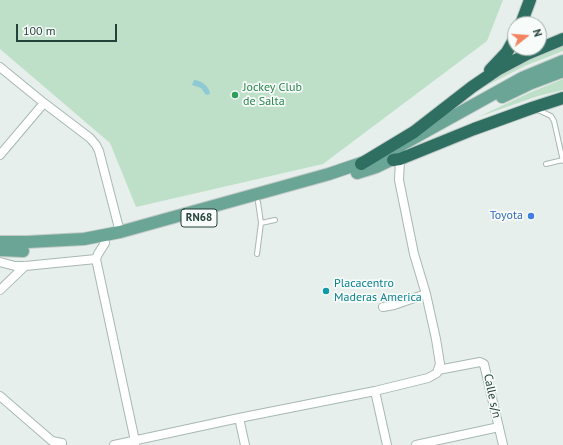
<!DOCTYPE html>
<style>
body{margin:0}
#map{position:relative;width:563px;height:445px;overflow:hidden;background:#e6efeb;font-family:"PT Sans",sans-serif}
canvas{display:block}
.north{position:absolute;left:507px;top:16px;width:40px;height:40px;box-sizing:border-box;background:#f7fbf9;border:1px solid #a3b1ad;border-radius:50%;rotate:73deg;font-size:11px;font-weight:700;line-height:16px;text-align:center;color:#24423a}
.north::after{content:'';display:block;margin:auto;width:14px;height:18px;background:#f4845f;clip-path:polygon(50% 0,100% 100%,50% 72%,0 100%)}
.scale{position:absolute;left:16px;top:24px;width:101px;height:18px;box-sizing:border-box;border:2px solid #24423a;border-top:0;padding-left:5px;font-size:12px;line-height:14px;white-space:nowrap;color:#24423a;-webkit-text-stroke:3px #f7fbf9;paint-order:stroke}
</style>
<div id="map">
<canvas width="563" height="445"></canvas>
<div class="north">N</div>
<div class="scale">100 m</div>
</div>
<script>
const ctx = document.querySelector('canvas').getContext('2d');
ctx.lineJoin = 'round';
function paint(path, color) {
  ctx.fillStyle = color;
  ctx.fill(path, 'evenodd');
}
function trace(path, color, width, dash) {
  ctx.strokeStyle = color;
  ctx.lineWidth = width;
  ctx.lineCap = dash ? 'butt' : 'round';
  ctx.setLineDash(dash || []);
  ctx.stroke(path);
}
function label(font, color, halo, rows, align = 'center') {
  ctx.font = font + ' "PT Sans",sans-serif';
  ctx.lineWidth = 3.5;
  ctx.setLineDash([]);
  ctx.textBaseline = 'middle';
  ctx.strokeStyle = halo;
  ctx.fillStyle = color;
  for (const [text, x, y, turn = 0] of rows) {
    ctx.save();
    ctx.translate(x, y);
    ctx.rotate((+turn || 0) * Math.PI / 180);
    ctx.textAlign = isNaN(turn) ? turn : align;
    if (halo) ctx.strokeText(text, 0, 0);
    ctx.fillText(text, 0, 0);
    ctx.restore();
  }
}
paint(new Path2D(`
 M0 0H503L487 41 323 164 136 207 110 143 0 49Z
 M563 43V51L527 65 464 97 531 56Z
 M563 79V90L538 96 478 117 529 93Z`), '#bfe0c8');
paint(new Path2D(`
 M194 80C201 80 210 87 210 94L206 95 201 88 192 85Z`), '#8ec9d4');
const lane = new Path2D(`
 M538 110 551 116 554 121 563 161
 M546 164 563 160
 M261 223 275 220
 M257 254 261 223 258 202`);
const street = new Path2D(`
 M0 67 44 103 90 138 96 145 99 151 120 232
 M0 155 44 103
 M105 243 98 254 96 259 135 441V445
 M0 262 15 266H25L96 259
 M0 290 25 266
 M383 307 394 305 426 294
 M438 370 480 362 484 364 503 445
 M375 391 387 445
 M0 396 52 441 62 443
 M239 418 245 445
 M114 445 239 418 375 391 428 378 437 373 440 364 436 339 426 294 414 254 399 180 400 159
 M416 445 499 427`);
const primary = new Path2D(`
 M502 97 529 84 563 71
 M396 148 522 78 563 61
 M357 173 376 167 401 155
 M0 242H27L84 239 120 232 329 174 370 160
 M0 250 23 251`);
const highway = new Path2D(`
 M521 24 530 0
 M490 70 507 52 515 38
 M393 160 400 159 474 129 532 108 563 98
 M361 164 414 132 472 87 497 70 527 54 563 39`);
trace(lane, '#a8b8b2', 6);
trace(street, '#a8b8b2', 10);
trace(primary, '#c2cac8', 14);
trace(highway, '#c2cac8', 14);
trace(lane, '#fff', 4);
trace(street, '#fff', 8);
trace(primary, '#6aa596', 12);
trace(highway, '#2f6f62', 12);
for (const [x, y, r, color] of [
 [235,95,4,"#2e9e5b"],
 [531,216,4,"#3f7fe0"],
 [326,291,4,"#0f9aa8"]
]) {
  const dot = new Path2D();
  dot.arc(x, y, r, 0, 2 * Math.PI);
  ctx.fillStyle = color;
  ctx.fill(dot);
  trace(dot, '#f7fbf9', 1.5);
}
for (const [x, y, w] of [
 [199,218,36]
]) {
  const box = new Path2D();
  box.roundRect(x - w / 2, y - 9, w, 18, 3);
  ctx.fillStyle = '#f7fbf9';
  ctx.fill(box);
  trace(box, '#24423a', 1);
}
label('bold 11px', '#24423a', null, [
 ["RN68",199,218]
]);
label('12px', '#27864d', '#f7fbf9', [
 ["Jockey Club",243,88],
 ["de Salta",243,102]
], 'left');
label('12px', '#366cbe', '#f7fbf9', [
 ["Toyota",523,216]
], 'right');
label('12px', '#0d838f', '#f7fbf9', [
 ["Placacentro",334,284],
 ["Maderas America",334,298]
], 'left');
label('12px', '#24423a', '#f7fbf9', [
 ["Calle s/n",492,396,78]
]);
</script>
